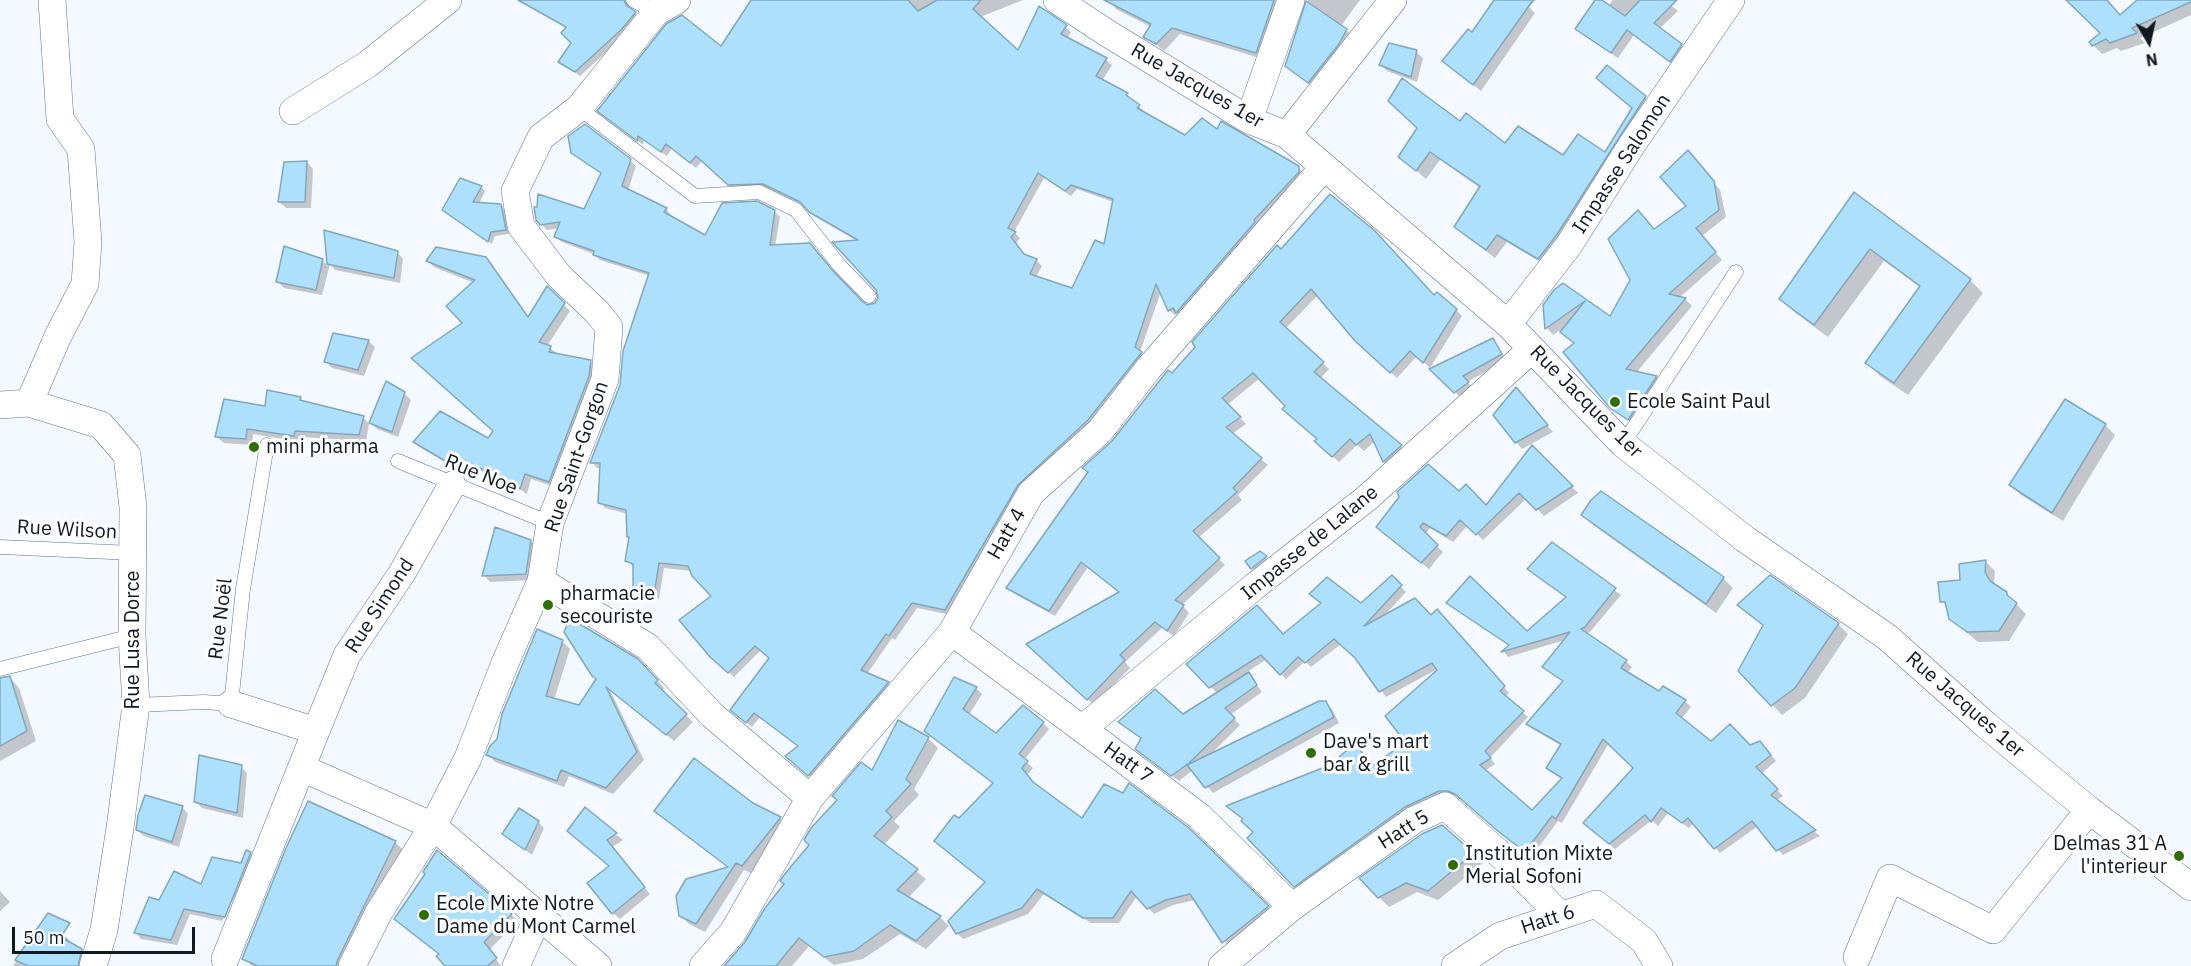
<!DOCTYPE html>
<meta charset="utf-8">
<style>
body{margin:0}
#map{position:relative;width:2191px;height:966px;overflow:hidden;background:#f4f9ff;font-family:"IBM Plex Sans",sans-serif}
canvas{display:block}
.north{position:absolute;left:2119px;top:12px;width:60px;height:60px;-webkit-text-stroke:4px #fff;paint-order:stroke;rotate:171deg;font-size:16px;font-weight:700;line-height:24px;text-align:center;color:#101822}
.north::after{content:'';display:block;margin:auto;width:21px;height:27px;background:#101822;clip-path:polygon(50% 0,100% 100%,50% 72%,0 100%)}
.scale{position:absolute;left:12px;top:927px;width:183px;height:27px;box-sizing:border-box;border:3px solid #101822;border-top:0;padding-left:8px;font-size:18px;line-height:21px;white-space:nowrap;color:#101822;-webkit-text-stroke:4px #fff;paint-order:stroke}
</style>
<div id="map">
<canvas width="2191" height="966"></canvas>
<div class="north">N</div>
<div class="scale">50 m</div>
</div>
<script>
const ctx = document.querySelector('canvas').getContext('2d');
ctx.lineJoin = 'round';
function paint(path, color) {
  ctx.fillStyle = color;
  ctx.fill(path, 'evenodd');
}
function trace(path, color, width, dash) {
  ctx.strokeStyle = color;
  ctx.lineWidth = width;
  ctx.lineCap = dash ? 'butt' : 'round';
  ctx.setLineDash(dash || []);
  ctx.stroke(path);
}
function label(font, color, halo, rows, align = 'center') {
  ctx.font = font + ' "IBM Plex Sans",sans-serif';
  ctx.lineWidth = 6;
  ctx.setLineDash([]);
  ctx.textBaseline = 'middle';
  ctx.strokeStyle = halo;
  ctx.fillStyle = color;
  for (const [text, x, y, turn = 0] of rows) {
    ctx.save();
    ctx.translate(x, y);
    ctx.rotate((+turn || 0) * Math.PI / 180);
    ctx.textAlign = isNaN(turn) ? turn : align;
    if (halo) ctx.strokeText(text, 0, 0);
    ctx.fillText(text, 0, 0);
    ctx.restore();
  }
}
paint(new Path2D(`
 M548 0H630L628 5 629 8 639 17 625 35 580 76 560 61 573 43 567 28 541 11Z
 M753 0H1023L980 17 1019 53 1039 8 1071 32 1067 39 1106 60 1112 65 1102 81 1127 95 1144 111 1142 113 1186 136 1218 131 1298 167 1303 173 1182 317 1178 313 1175 315 1169 310 1161 291 1140 352 1146 358 951 615 917 608 895 640 892 638 867 674 888 683 893 688 814 780 792 761 799 747 760 717 752 727 738 715 771 658 761 650 734 677 717 662 713 596 691 571 664 568 659 599 640 593 635 588 634 567 627 561 630 538 628 514 605 508 600 502 601 468H597L592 462 621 385 650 276 600 260 594 254 562 242 556 237 560 228 547 230 541 224 585 211 602 174 572 153 630 160 636 166 628 190 666 209 671 215 670 217 705 237 774 211 780 217 775 246 838 279 862 304 871 306 879 300 859 242 816 217 806 206 770 189 734 190 703 160 696 168 672 148 667 156 644 140 643 145 605 116 722 48ZM1044 178 1071 196 1077 189 1113 202 1105 246 1073 290 1036 277 1042 266 1037 261 1025 256 1016 243 1020 238 1014 232Z
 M1110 0H1285L1263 59 1180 34 1164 51 1145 36 1151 27 1116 9Z
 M1308 0H1360L1341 26 1354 37 1316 89 1286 66Z
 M1494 0H1536L1529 7 1535 13 1481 91 1452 68Z
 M1597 0 1608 6 1613 0H1668L1667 2 1678 11 1659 29 1687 51 1676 67 1634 35 1618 58 1583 35 1577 28Z
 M2140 0H2191V15L2140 38 2145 43 2121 51 2117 48 2102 54 2093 45Z
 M1416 52 1423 58 1417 82 1387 71 1381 65Z
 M1645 97 1654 105 1547 266 1507 242 1495 258 1464 235 1456 227 1480 188 1440 160 1426 179 1400 157 1460 123 1505 145 1563 157 1606 154Z
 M1695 159 1720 190 1726 217 1702 236 1722 260 1679 298 1685 299 1692 306 1636 373 1656 377 1663 384 1636 426 1611 407 1575 344 1562 332 1565 327 1553 335 1547 328 1544 305 1563 285 1610 318 1632 280 1654 230 1688 206Z
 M307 162 313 169 311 208H286L279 202Z
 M481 187 485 191 479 204 501 206 505 210 509 234 495 236 492 244 449 214Z
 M1855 194 1970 280 1983 293 1908 395 1880 376 1867 363 1921 288 1884 261 1828 337 1794 312 1781 299Z
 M326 232 397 252 403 259 400 283 335 270 330 264 322 295 284 288 277 281 322 260 328 266Z
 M1281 251 1434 297 1456 310 1462 316 1430 368 1417 356 1397 378 1363 347 1318 295 1285 329 1329 369 1320 379 1407 452 1390 468 1384 462 1375 441 1364 451 1357 445 1339 462 1322 447 1319 440 1260 378 1227 405 1246 424 1232 434 1268 465 1238 495 1242 500 1198 538 1225 565 1182 605 1189 613 1174 636 1162 628 1125 662 1130 668 1094 705 1029 644 1121 593 1088 567 1055 616 1015 594 1008 588 1089 473 1084 468 1113 442Z
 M486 259 529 318 547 288 570 311 547 346 557 353 556 355 590 361 596 368 555 487 531 479 527 494 495 472 493 476 470 466 466 474 421 448 415 442 489 440 495 431 464 323 474 283 434 267 428 261Z
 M1493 340 1507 360 1467 382 1473 388 1460 397 1431 369Z
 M368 341 375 347 364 376 332 368 326 362Z
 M404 393 411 400 398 437 377 429 371 423Z
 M1522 396 1553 432 1522 449 1516 442Z
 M300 399 304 403 363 417 369 424 366 441 301 437 300 442 253 434 252 445 224 443 217 437 266 408Z
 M2105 425 2115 435 2063 521 2021 495 2011 485Z
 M1532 447 1578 493 1544 516 1527 498 1483 540 1468 525 1453 542 1430 528 1425 535 1443 552 1429 569 1384 534 1459 493 1486 507Z
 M1601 493 1723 578 1733 588 1716 613 1593 525 1583 515Z
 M531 541 537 547 532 580 490 582 484 575Z
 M1553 544 1621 595 1590 632 1586 634 1626 661 1632 667 1627 673 1659 693 1663 688 1685 701 1691 707 1681 719 1712 743 1766 748 1776 761 1761 774 1783 796 1776 801 1820 836 1783 855 1758 826 1720 853 1694 823 1689 828 1668 813 1658 826 1652 820 1615 849 1590 828 1635 768 1609 743 1562 823 1558 821 1532 856 1506 838 1463 799 1455 796H1445L1300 891 1249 838 1374 767 1407 743 1441 667 1386 697 1358 659 1341 644 1311 667 1305 661 1286 679 1267 659 1247 672 1262 692 1230 715 1240 725 1210 755 1326 703 1332 709 1339 723 1213 793 1193 770 1179 781 1143 755 1142 739 1120 722 1182 716 1218 694 1188 664 1283 636 1361 605 1392 577 1406 592 1383 617 1442 616 1509 693 1505 697 1528 717 1490 758 1495 764 1485 771 1532 812 1563 779 1548 768 1562 746 1533 729 1528 724 1564 682 1544 667 1565 640 1508 657 1504 652 1510 646 1448 603 1527 633 1567 598 1529 569Z
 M1260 552 1269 560 1255 571 1247 561Z
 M1985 561 1995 571 1994 583 1997 587 2006 594 2026 614 2009 641 1978 642 1950 619 1948 607 1942 601Z
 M1739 605 1838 624 1848 634 1805 698 1782 715 1740 670 1764 626Z
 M538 631 563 642 570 649 554 700 579 707 637 660 664 688 661 691 693 722 674 741 610 690 644 760 613 794 569 776 564 787 495 762 488 754 499 740Z
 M9 677 19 688 36 741 0 761V679Z
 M976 688 982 694 969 715 996 735 1043 723 1049 729 1024 760 1033 768 1027 775 1035 786 1082 820 1188 829 1273 913 1229 947 1195 900 1173 905 1154 914 1137 896 1119 923H1091L1044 894 1028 914 963 939 957 933 987 882 959 820 994 784 931 736Z
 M898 722 928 738 938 748 914 789 919 795 894 821 900 827 884 845 926 879 908 898 940 917 949 926 926 949 900 934 863 959 834 965 809 946 792 966H726L748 941 872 772Z
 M241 767 247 773 243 818 202 808 195 801Z
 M752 804 780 818 788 826 751 873 744 870 705 932 689 924 680 915 729 868 656 811Z
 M182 807 188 814 179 847 144 836 137 830Z
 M585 810 623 840 612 847 650 894 620 919 613 913 610 867Z
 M538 822 544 828 532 855 504 834Z
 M1442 826 1483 863 1438 900 1417 892 1389 907 1361 879Z
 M395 842 407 854 352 966H252L244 958Z
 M250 853 256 859 239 901 234 898 222 921 190 914 177 945 141 939 136 933 160 902 201 886 242 865Z
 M427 874 500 905 518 921 489 950 501 966H447L440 954Z
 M0 891 10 902 0 911Z
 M43 923 63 934 69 940 68 943 87 957 86 966H13Z`), '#0003');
const building = new Path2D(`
 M518 0H624L626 5 636 12 621 30 575 72 558 62 571 43 561 33 566 27Z
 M751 0H908L918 11 937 0H981L973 9 1018 50 1039 6 1067 25 1061 34 1107 58 1096 76 1128 93 1126 95 1140 105 1137 108 1185 135 1202 118 1217 129 1221 121 1299 166V172L1254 220 1255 222 1176 313 1173 308 1168 311 1156 284 1135 347 1142 352 1088 420 1018 485 945 610 912 603 889 636 886 634 861 670 889 682 808 776 785 756 798 746 754 713 746 723 730 710 769 658 755 646 728 673 710 657 679 620 711 596 692 576 688 566 659 563 654 595 633 588V564L625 561 629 537H627L626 510 598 503 600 463H590L620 385 623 351 649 273 593 255 594 251 554 237 560 222 540 225 536 220 534 207H537L538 194 584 209 601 173 571 153 568 136 585 124 631 159 622 186 667 208 664 212 705 235 722 203 757 201 775 210 770 245 810 243 833 271 863 302 867 305 875 303 878 298 876 290 832 242 858 240 809 212 800 202 763 184 728 185 696 156 690 163 666 144 661 152 638 136 637 141 597 111 666 24 682 15 721 46ZM1038 173 1065 191 1071 185 1113 199 1104 244 1095 240 1072 288 1030 274 1037 259 1024 254 1011 237 1016 232 1008 228Z
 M1104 0H1274L1256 53 1172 28 1156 44 1143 37 1151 24Z
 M1494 0H1533L1473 85 1442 61 1468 29 1472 32Z
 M1595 0H1602L1625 16 1640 0H1677L1654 23 1682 44 1670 62 1627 30 1611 53 1575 29Z
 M2066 0H2107L2120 15 2137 0H2191V2L2132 28 2137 33 2110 43 2106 39 2092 46 2089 42 2100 33Z
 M1306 1 1347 29 1339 44 1308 83 1285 66Z
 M1389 43 1417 50 1411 77 1379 65Z
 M1607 65 1646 96 1556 236 1538 259 1497 235 1486 250 1454 227 1480 186 1430 152 1416 171 1398 157 1417 128 1388 101 1402 78 1460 121 1466 113 1505 143 1518 126 1563 155 1578 134 1605 152 1632 108 1596 78Z
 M1688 150 1714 181 1719 210 1696 228 1716 252 1669 294 1686 298 1626 369 1657 376 1628 420 1610 408 1563 352 1574 343 1560 332 1585 301 1545 329 1543 305 1554 290 1563 283 1610 316 1630 280 1608 239 1638 210 1654 229 1686 206 1660 177Z
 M307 161 305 202H278L284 162Z
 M460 178 482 186 473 202 501 204 506 230 491 232 488 242 442 210Z
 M1854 192 1971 279 1894 383 1865 363 1920 286 1870 249 1814 325 1779 299Z
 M1330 194 1375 231 1434 295 1437 292 1457 309 1423 363 1410 351 1390 373 1355 341 1311 289 1280 322 1324 362 1314 372 1402 445 1383 462 1370 434 1356 445 1350 439 1332 457 1314 441 1317 439 1282 409 1285 406 1253 373 1222 398 1241 417 1226 427 1262 458 1233 488 1237 492 1193 531 1220 558 1175 600 1184 605 1167 631 1155 622 1120 655 1125 660 1087 700 1026 644 1119 592 1081 562 1049 611 1006 588 1088 472 1082 468 1112 441 1168 370 1172 373 1195 347 1192 342 1277 245 1281 249Z
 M324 230 398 251 394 278 327 264Z
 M284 246 323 259 316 290 276 282Z
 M436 247 486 257 528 317 547 286 565 303 539 342 551 346 549 352 591 360 589 376 549 482 525 474 520 489 488 467 486 471 463 460 459 469 413 442 440 411 488 438 493 431 411 358 462 323 446 306 475 280 426 261Z
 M333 333 369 340 358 370 324 362Z
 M1493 338 1502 354 1463 376 1469 382 1454 393 1429 369Z
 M386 381 405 392 392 432 369 423Z
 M1516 387 1548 425 1515 443 1493 415Z
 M267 390 301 397 300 400 364 416 359 435 295 431 294 436 247 429 246 439 215 437 224 399 265 406Z
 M2065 399 2106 424 2052 513 2009 485Z
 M1532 445 1573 486 1536 510 1519 493 1476 535 1460 520 1446 536 1423 523 1420 527 1438 545 1421 563 1376 527 1399 497 1397 492 1428 464 1459 491 1466 484 1486 505Z
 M1601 491 1724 577 1706 604 1581 515 1591 500Z
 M495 527 531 540 526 574 482 576Z
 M1552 542 1616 588 1585 627 1581 629 1627 660 1621 668 1659 691 1663 686 1686 700 1676 713 1711 741 1730 724 1750 745 1760 741 1771 755 1756 767 1778 789 1771 795 1816 830 1776 851 1752 821 1714 849 1688 818 1682 823 1661 808 1651 822 1645 815 1609 844 1583 823 1633 768 1603 739 1556 819 1552 816 1525 852 1499 832 1455 794 1448 791H1439L1405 807 1294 887 1247 838 1253 832 1241 821 1243 819 1226 806 1330 765 1354 744 1374 765 1405 742 1385 716 1437 670 1432 663 1379 692 1355 658 1334 639 1305 663 1298 657 1280 675 1261 655 1209 688 1186 664 1257 605 1283 634 1321 603 1309 594 1327 577 1361 603 1392 575 1402 585 1364 626 1415 598 1431 615 1437 609 1505 686 1500 691 1524 711 1485 751 1491 758 1480 765 1532 810 1562 778 1546 768 1561 744 1526 724 1563 681 1542 667 1570 632 1501 652 1509 645 1446 603 1470 576 1527 631 1566 597 1527 569Z
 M1260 551 1267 556 1251 569 1245 561Z
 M1986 560 1985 572 1990 581 2007 592V595L2017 603 1999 631 1967 632 1949 619 1945 602H1940L1938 582 1960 580 1959 564Z
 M1770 575 1839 623 1795 688 1771 706 1738 671 1763 625 1737 605Z
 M570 618 638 659 658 680 655 683 687 714 666 735 606 687 637 752 606 788 561 770 557 781 486 755 490 746 497 739 502 714 537 629 563 640 546 696 579 705 596 679 592 676 564 632Z
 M1249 672 1257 685 1225 708 1235 718 1189 763 1171 776 1135 749 1141 738 1118 722 1155 689 1183 714Z
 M10 676 27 731 0 746V678Z
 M954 677 977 687 963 709 996 733 1023 705 1044 722 1019 754 1028 761 1022 768 1033 782 1082 818 1104 784 1123 793 1129 783 1189 828 1269 906 1222 943 1190 894 1166 900 1147 909 1131 891 1113 918H1083L1037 889 1022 908 956 934 948 921 985 882 934 841 954 815 959 818 993 783 924 731Z
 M1319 701H1326L1334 717 1205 788 1187 765Z
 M898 720 929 737 906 779 911 784 886 811 892 817 874 836 918 869 897 890 941 916 916 941 890 925 854 951 824 957 799 938 776 966H724L745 942 765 908 784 884 780 881 784 875 809 845 804 840 811 828 837 800 832 796 861 762 872 770Z
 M199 755 242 765 237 813 194 802Z
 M694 758 753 803 781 817 742 866 736 863 696 924 679 916 676 896 686 879 728 867 654 811Z
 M145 795 183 806 172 842 136 830 138 815Z
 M308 801 396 841 338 959 336 966H258L242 959 286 848Z
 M585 807 617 833 607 840 645 887 612 914 587 883 609 866 567 831Z
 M519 808 539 821 525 850 502 834Z
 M1442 825 1474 853 1428 891 1406 883 1378 898 1359 878 1422 834Z
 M246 850 251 852 225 917 184 909 171 940 134 933 149 897 159 900 174 871 201 884 212 857 241 863Z
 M437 850 501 904 500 906 512 914 484 942 497 958 487 966H445L436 956 439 954 394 919 425 874 423 872Z
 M48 913 70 923 61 937 82 949 78 966H28L15 960Z`);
paint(building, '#ace0fc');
trace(building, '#83a7ba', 1.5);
const lane = new Path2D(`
 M633 0 656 12
 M579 108 695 196 759 192 796 210 839 265 869 296
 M1623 444 1736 272
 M398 461 550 523
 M0 547 133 553
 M0 669 132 636
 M136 705 204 702 231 704 243 589 267 445`);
const street = new Path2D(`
 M1057 0 1107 33 1249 120 1287 135 1508 324 1623 444 1745 539 1887 637 1986 725 2089 810 2191 887
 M293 111 368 64 448 0
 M1249 120 1291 0
 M1287 135 1393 0
 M1508 324 1569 245 1631 146 1731 0
 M29 403 58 336 85 284 88 242 81 149 60 119 52 0
 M0 405 29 403 101 425 127 455 133 507 132 636 136 705 120 828 104 930 93 966
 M541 581 648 647 712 715 810 798
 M952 632 1199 816 1292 907
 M1082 729 1255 586 1367 498 1532 349
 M316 731 347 655 402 573 452 485
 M302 768 433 826 598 966
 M1857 957 1890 878 1993 930 2089 810
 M225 959 316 731 231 704
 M352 966 379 912 433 826 468 758 505 663 541 581 550 523 605 379 609 327 597 312 559 276 521 226 515 191 541 137 579 108 656 12 677 0
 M516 966 538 917
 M703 966 733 932 810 798 952 632 1031 493 1100 431 1149 368 1323 168
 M1222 966 1292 907 1414 820 1445 806 1501 855 1560 915
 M1455 966 1500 936 1596 904 1644 941 1659 966`);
trace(lane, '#5f738d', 15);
trace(street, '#5f738d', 28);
trace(lane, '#fff', 14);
trace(street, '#fff', 27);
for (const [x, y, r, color] of [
 [1615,402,6,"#2e6f05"],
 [254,447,6,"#2e6f05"],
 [548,605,6,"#2e6f05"],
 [1311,753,6,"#2e6f05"],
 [2179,856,6,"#2e6f05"],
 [1453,865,6,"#2e6f05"],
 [424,915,6,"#2e6f05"]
]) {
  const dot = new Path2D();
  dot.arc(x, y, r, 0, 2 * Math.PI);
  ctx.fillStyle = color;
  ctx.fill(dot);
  trace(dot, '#fff', 2);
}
label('20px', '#101822', '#fff', [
 ["Rue Jacques 1er",1197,86,30],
 ["Impasse Salomon",1622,164,-57],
 ["Rue Jacques 1er",1586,402,45],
 ["Rue Saint-Gorgon",577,457,-71],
 ["Rue Noe",481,475,22],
 ["Rue Wilson",67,530,3],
 ["Hatt 4",1007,534,-60],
 ["Impasse de Lalane",1310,543,-39],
 ["Rue Simond",380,606,-57],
 ["Rue Noël",221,619,-83],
 ["Rue Lusa Dorce",133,640,-90],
 ["Rue Jacques 1er",1965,705,41],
 ["Hatt 7",1128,763,36],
 ["Hatt 5",1404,830,-32],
 ["Hatt 6",1548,920,-18]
]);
label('20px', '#101822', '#fff', [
 ["Ecole Saint Paul",1627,402],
 ["mini pharma",266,447],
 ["pharmacie",560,594],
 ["secouriste",560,617],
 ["Dave's mart",1323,742],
 ["bar & grill",1323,765],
 ["Delmas 31 A",2167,844,"right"],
 ["l'interieur",2167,867,"right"],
 ["Institution Mixte",1465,854],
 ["Merial Sofoni",1465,877],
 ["Ecole Mixte Notre",436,904],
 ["Dame du Mont Carmel",436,927]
], 'left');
</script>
